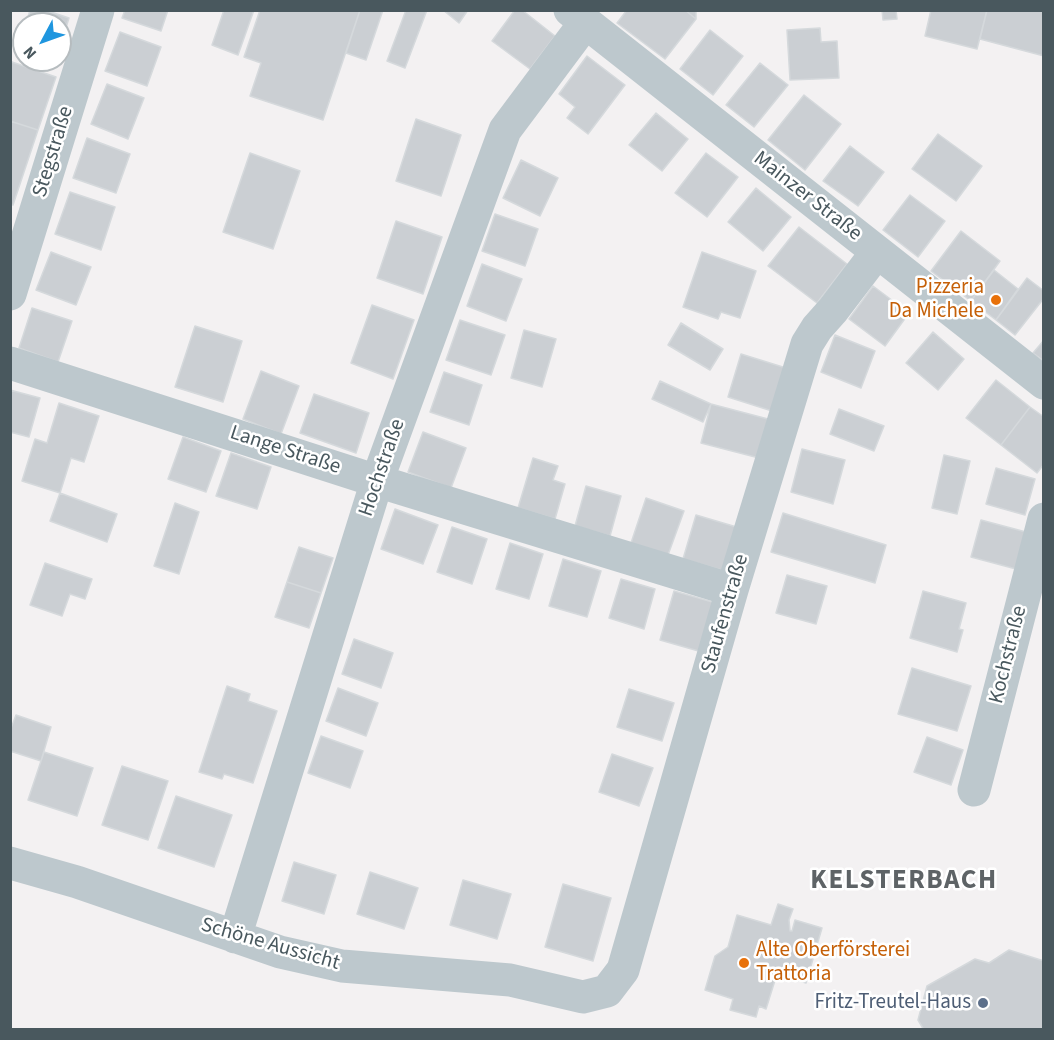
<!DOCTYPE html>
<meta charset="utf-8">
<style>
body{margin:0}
#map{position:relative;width:1054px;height:1040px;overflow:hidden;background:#f3f1f2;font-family:"Source Sans 3",sans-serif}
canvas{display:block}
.frame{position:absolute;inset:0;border:12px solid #49585e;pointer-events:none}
.north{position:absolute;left:12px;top:12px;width:60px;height:60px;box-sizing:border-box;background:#fff;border:2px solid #b6bcbf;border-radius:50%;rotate:229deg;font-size:16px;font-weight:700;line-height:24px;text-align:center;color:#49585e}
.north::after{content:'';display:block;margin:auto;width:21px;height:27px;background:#1f96df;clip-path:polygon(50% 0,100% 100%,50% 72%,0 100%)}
</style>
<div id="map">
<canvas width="1054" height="1040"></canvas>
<div class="frame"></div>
<div class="north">N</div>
</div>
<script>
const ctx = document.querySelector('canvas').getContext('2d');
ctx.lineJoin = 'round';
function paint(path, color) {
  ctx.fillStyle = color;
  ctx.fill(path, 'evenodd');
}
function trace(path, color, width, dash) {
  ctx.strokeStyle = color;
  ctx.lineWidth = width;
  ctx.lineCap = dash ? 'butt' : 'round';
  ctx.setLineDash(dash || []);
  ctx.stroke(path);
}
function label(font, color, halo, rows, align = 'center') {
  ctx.font = font + ' "Source Sans 3",sans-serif';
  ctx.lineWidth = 5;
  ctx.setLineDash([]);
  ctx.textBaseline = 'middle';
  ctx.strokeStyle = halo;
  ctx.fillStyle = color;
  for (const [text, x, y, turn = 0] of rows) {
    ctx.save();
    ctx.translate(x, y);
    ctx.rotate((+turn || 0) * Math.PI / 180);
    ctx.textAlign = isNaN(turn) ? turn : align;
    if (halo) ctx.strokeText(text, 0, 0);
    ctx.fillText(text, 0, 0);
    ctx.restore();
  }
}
const building = new Path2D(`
 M30 10H45L69 18 60 47V24H26Z
 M125 10H168L161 31 122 18Z
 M224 10H254L238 55 212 45Z
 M260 10H360L323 120 250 96 261 63 244 57Z
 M360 10H383L366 60 346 53Z
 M406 10H427L405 68 387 61Z
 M443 10H468L459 23Z
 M515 10H522L555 36 530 69 492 41Z
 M627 10H685L696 19 665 59 617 23Z
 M685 10H696V19Z
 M882 10H896L897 19 883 20Z
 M931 10H987L977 49 925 36Z
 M987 10H1044V56L980 39Z
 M820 28 821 42 837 41 839 78 790 80 787 30Z
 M24 30V47L19 46Z
 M710 30 743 56 713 95 680 69Z
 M120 32 161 47 147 86 105 71Z
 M587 56 625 85 588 134 567 118 575 107 559 94Z
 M12 62 56 77 38 130 10 121V66Z
 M760 63 788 85 754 127 726 105Z
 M107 84 144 98 128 139 91 124Z
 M804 95 841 124 805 170 768 140Z
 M656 113 688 139 662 171 629 145Z
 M416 119 461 135 441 196 396 181Z
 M10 121 38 130 13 205 10 204Z
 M938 134 982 166 956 201 912 169Z
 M87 138 130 154 116 193 73 178Z
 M850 146 884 172 858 206 823 181Z
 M250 153 300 171 273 249 223 232Z
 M706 153 738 177 707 217 675 193Z
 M521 160 558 178 540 216 503 198Z
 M756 188 791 217 763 251 728 222Z
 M70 192 115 207 101 250 55 234Z
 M910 195 945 221 918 257 883 230Z
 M495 214 538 229 525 266 482 251Z
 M396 221 442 237 423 294 377 278Z
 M799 227 847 264 817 303 768 266Z
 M961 231 1000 261 971 301 931 271Z
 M51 252 91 267 76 305 36 290Z
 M702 252 756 271 740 318 721 312 718 319 683 307Z
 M482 264 522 279 506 321 467 306Z
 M994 270 1018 289 996 320 971 301Z
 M1027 278 1044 291V298L1015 335 996 320Z
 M873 286 909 313 885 346 849 319Z
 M372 305 414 320 393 379 351 363Z
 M32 308 72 321 58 362 19 348Z
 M460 320 505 335 491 375 446 360Z
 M681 323 723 349 710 370 668 345Z
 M195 326 242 341 223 402 175 387Z
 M524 330 556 339 542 387 511 378Z
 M933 332 964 359 938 390 906 363Z
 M835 335 875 351 861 388 821 372Z
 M1044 340V361L1033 353Z
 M741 354 786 368 772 411 728 397Z
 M261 371 299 386 281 434 243 419Z
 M444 372 482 385 469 425 430 412Z
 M996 380 1030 407 1001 445 966 418Z
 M660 381 711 404 703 422 652 399Z
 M10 390 40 398 29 437 10 432Z
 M314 394 369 413 356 453 300 433Z
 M59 403 99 416 84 462 71 458 60 493 22 481 35 439 47 443Z
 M711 404 768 419 759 458 701 443Z
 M1030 407 1044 417V464L1037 473 1001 445Z
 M839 409 884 426 874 451 830 434Z
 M423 432 466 448 451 488 408 472Z
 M183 437 221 451 206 492 168 479Z
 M802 449 845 460 833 504 791 492Z
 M231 453 271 467 257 509 216 496Z
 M944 455 970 461 957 514 932 508Z
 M533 458 558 466 553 480 565 484 555 519 518 508Z
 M996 468 1035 479 1025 515 986 504Z
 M586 486 621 496 610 536 575 526Z
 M60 493 117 514 107 542 50 521Z
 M646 498 684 511 668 555 631 543Z
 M175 503 199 512 179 574 154 566Z
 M395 509 438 525 423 564 381 549Z
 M783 513 886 545 875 583 771 552Z
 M696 515 740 528 728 572 683 559Z
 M981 520 1026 532 1016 569 971 557Z
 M452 527 487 539 472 584 437 572Z
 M510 543 543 554 529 599 496 589Z
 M299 547 333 558 321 593 287 582Z
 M563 559 601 571 587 617 549 606Z
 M45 563 92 579 85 599 70 594 62 616 30 605Z
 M787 575 827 586 816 624 776 613Z
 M621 579 655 589 644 629 609 618Z
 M287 582 321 593 309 628 275 617Z
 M674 591 716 603 702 652 660 640Z
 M923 591 966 603 959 629 963 630 957 652 910 638Z
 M354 639 393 653 381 688 342 674Z
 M912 668 971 686 957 731 898 714Z
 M227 686 250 694 248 701 277 711 253 783 224 774 222 779 199 772Z
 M338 688 378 703 366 736 326 721Z
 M629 689 674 703 662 741 617 727Z
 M16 715 51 727 41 761 10 751V731Z
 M321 736 363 751 350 788 308 773Z
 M927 737 963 750 951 785 914 772Z
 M44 752 93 768 77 816 28 800Z
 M612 754 653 768 639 806 599 792Z
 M122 766 168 781 148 840 102 825Z
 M176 796 232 815 214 867 158 848Z
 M294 862 336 875 324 914 282 901Z
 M370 872 418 888 404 929 357 914Z
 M463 880 511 894 497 939 450 925Z
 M563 884 611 898 593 961 545 947Z
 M778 904 793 909 789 920 790 931H792L795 920 822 928 806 983 777 974 766 1009 759 1006 756 1017 730 1010 733 999 705 990 715 956 728 947 737 915 771 925Z
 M1009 950 1044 961V1030H924L918 1020 927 986 975 959 989 963Z`);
paint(building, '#cbcfd3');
trace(building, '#d5d9dc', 1.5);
trace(new Path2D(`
 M570 10 1044 383
 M10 294 98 10
 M10 363 377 481 732 590
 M974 790 1044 519
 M10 863 77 882 280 952 342 966 510 980 583 997 607 991 623 970 732 590 807 344 817 328 833 310 877 252
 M235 937 377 481 505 130 585 23`), '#bdc8cd', 33);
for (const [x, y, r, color] of [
 [996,300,6,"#e8710a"],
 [744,963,6,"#e8710a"],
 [983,1003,6,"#5c6f8a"]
]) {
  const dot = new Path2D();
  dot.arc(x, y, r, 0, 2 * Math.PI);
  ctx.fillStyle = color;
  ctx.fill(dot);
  trace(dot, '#fff', 2);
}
label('21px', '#49585e', '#fff', [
 ["Stegstraße",54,152,-73],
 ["Mainzer Straße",807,197,38],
 ["Lange Straße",285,451,18],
 ["Hochstraße",383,468,-71],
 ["Staufenstraße",726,614,-74],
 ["Kochstraße",1009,655,-76],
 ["Schöne Aussicht",270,945,16]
]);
label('21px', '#c56008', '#fff', [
 ["Pizzeria",984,288],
 ["Da Michele",984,312],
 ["Alte Oberförsterei",756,951,"left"],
 ["Trattoria",756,975,"left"]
], 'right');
label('21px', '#4e5e75', '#fff', [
 ["Fritz-Treutel-Haus",971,1003]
], 'right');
ctx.letterSpacing = '1.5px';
label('bold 27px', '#5e6366', '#fff', [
 ["KELSTERBACH",904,882]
]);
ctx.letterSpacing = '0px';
</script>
